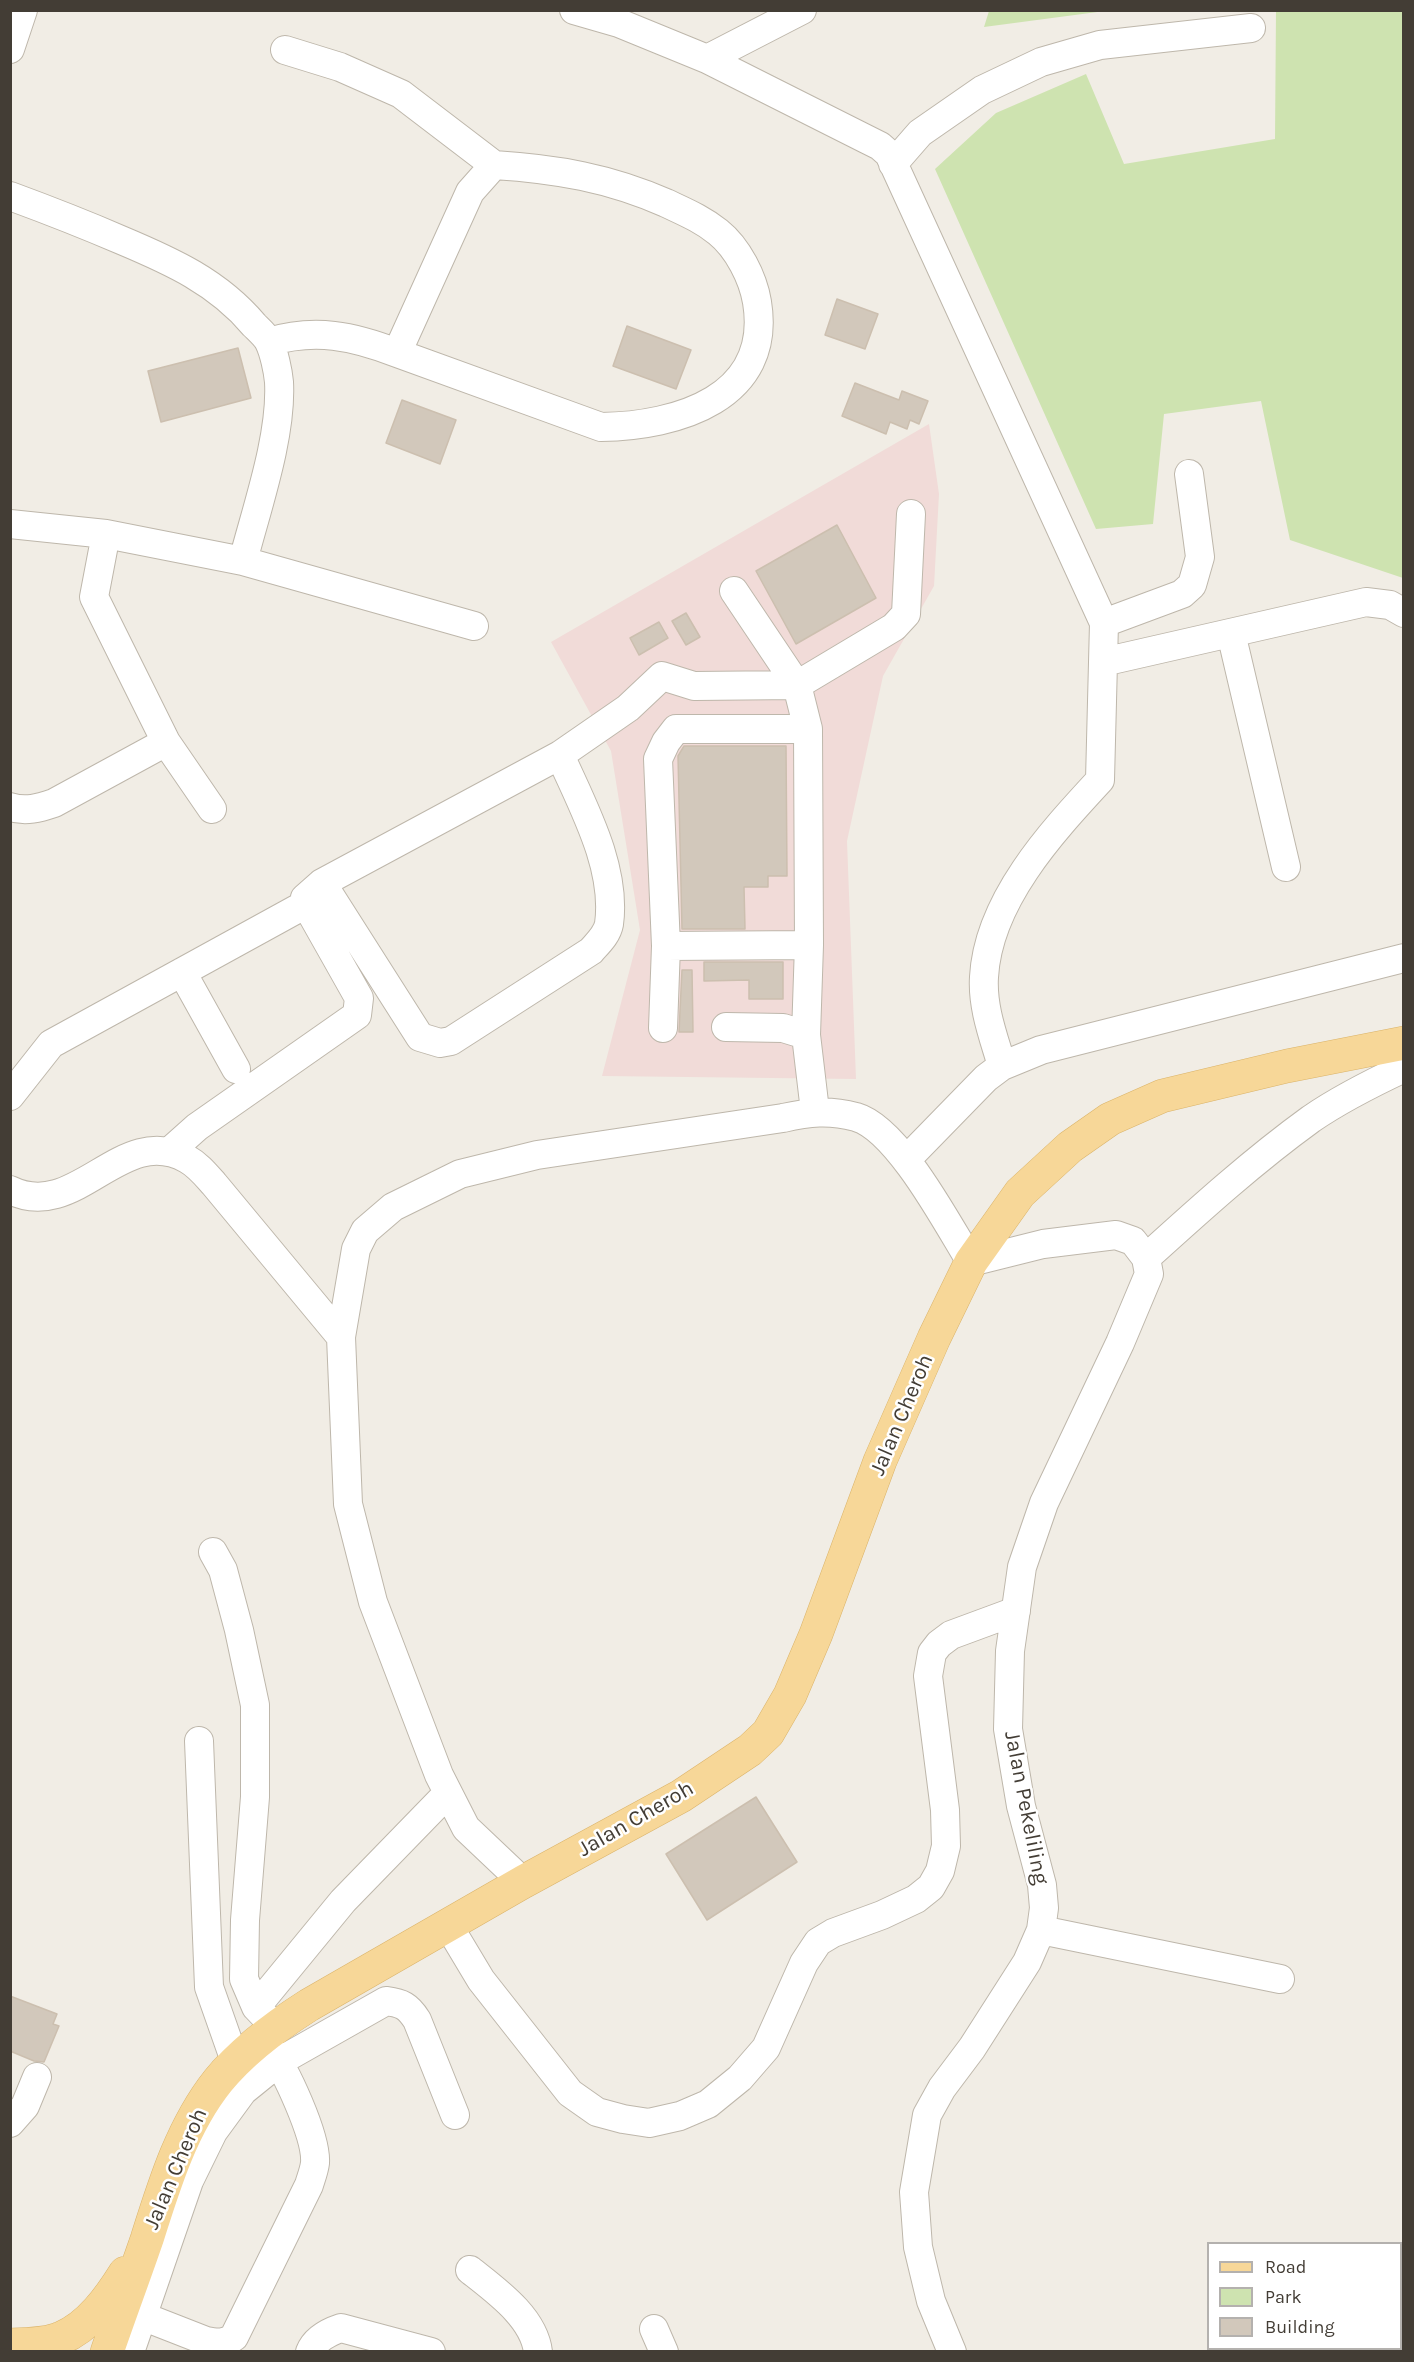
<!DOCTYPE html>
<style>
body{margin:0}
#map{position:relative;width:1414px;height:2362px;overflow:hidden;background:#f1ede5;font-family:Karla,sans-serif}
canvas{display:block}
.frame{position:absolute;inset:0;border:12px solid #433d35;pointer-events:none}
.legend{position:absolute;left:1207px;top:2242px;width:195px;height:108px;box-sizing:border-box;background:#fff;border:2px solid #b4b1ae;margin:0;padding:8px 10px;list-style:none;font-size:18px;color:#433d35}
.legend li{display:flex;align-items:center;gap:12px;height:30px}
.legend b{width:30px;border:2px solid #b4b1ae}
</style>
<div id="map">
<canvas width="1414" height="2362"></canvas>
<div class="frame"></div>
<ul class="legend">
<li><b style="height:8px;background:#f7d798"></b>Road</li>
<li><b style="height:16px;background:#cee3b0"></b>Park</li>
<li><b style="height:16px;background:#d2c8bb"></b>Building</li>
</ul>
</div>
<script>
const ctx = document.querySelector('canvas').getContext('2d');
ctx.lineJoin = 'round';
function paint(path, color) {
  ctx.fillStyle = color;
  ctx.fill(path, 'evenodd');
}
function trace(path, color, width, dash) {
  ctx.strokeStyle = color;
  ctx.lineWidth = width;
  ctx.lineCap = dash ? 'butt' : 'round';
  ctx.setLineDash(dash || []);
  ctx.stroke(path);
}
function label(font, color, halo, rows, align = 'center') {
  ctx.font = font + ' Karla,sans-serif';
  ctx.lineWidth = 5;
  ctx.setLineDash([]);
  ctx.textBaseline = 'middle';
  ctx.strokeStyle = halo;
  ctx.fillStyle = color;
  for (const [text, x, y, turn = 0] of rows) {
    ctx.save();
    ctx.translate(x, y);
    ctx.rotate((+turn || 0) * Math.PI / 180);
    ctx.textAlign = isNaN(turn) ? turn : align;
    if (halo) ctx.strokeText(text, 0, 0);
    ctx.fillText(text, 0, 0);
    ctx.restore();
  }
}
paint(new Path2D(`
 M929 424 939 494 934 586 883 676 847 841 856 1079 602 1076 640 930 611 751 551 642Z`), '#f1dbd8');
paint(new Path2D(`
 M989 11V10L1105 11 984 27Z
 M1276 11H1403V578L1290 540 1261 401 1164 414 1153 524 1096 529 935 169 996 113 1086 74 1124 164 1275 139Z`), '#cee3b0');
const building = new Path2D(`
 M837 299 878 314 865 349 825 335Z
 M627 326 691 350 676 389 613 366Z
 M238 348 251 398 161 422 148 371Z
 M855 383 899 400 902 391 928 401 919 424 910 420 907 429 890 422 886 434 842 416Z
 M402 400 456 420 440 464 386 443Z
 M837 525 876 598 796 644 756 571Z
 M686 613 700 637 686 645 672 621Z
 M659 622 668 638 639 655 630 638Z
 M684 746H786L787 876H768V887H744L745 929H682L678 756Z
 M704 962H783V999H749V980L704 981Z
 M682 970H692L693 1032H679Z
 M756 1797 797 1862 707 1920 666 1854Z
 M10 1996 57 2014 53 2024 59 2026 44 2062 34 2061 10 2051Z`);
paint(building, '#d2c8bb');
trace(building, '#ccbfaf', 1.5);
const minor = new Path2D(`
 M574 10 619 23 707 59 868 140 880 146 889 154 1104 623 1100 780C1051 833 988 901 984 977 982 1008 994 1038 1002 1066
 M10 49 23 10
 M285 50 340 67 401 94 494 165
 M707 59 802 10
 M893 164 920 133 982 90 1041 62 1100 45 1251 28
 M10 196C48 210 84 224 121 240 171 261 218 282 254 325 259 330 266 336 269 342 274 352 278 371 279 382 282 436 257 507 243 561
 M269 342C315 328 353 336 397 353L601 427C677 426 773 398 757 302 753 278 738 248 718 232 702 219 685 212 666 203 609 178 557 169 494 165L470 192 397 353
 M10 524 106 534 243 561 474 626
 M106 534 94 597 166 742 212 809
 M734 591 797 685
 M1104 623 1182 594 1192 585 1200 557 1189 474
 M1231 633 1286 867
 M1103 662 1366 602 1390 605 1404 613
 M808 729H676L666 742 658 759 666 946 809 945
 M10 807C26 812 39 808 54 803L166 742
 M322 883 420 1037 440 1043 451 1041 591 951C598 943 607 935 609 924 617 867 582 805 560 755
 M182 972 236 1069
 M726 1027 783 1028 806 1035
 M663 1028 666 946
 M10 1096 51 1044 306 904
 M815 1111 806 1035 809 945 808 729 797 685 894 627 906 614 911 514
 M169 1152 197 1127 357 1015 359 998 306 904 305 898 322 883 560 755 628 708 662 676 694 686 797 685
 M907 1159 986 1078 1002 1066 1041 1050 1404 958
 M10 1190C77 1223 121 1122 187 1159 198 1165 206 1175 214 1184L341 1337
 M1146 1258C1199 1210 1253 1161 1311 1119 1340 1099 1372 1083 1404 1068
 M213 1552 223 1570 239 1630 255 1705V1797L245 1920 244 1979 256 2007 275 2027
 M199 1741 209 1987 235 2061
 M523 1882 466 1828 439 1775 373 1602 348 1504 341 1337 356 1249 365 1231 393 1207 460 1174 537 1155 783 1118C809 1112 829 1110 856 1117 898 1129 948 1225 971 1262L1043 1244 1116 1235 1133 1241 1146 1258 1149 1274 1120 1343 1044 1503 1022 1567 1010 1651 1008 1729 1021 1806 1042 1885 1044 1908 1041 1930 1027 1962 972 2048 942 2088 927 2115 914 2192 918 2247 931 2301 952 2352
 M448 1925 481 1980 570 2093 597 2112 623 2119 649 2123 680 2116 708 2104 740 2078 766 2048 804 1963 818 1942 833 1933 882 1915 916 1899 931 1887 940 1871 946 1846 945 1810 928 1676 932 1653 939 1644 951 1635 1016 1611
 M1041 1930 1280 1979
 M256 2007 343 1901 448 1793
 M10 2123 25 2106 37 2077
 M470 2270C495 2290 534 2317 538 2352
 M142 2316 206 2341C217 2343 225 2344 234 2337L309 2185C311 2178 314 2171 315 2163 317 2137 285 2068 269 2048
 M654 2329 664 2352
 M130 2352 189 2181 213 2132 243 2091 280 2061 386 2001C402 2003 408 2006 417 2020L455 2115
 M310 2352C315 2339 329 2332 341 2328L431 2352`);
const major = new Path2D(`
 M10 2345C27 2344 46 2345 61 2338 89 2327 110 2297 125 2273
 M107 2352C120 2314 134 2277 147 2239 164 2185 182 2126 218 2081 243 2050 276 2026 309 2005L523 1882 681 1796 750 1750 768 1733 790 1695 816 1634 880 1461 934 1338 971 1262 1020 1193 1070 1147 1110 1119 1162 1096 1287 1066 1404 1043`);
trace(minor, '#beb7ab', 30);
trace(major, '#dab369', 34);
trace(minor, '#fff', 28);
trace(major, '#f7d798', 33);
label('22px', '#433d35', '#fff', [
 ["Jalan Cheroh",902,1415,-67],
 ["Jalan Pekeliling",1026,1808,79],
 ["Jalan Cheroh",636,1819,-30],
 ["Jalan Cheroh",176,2169,-67]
]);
</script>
